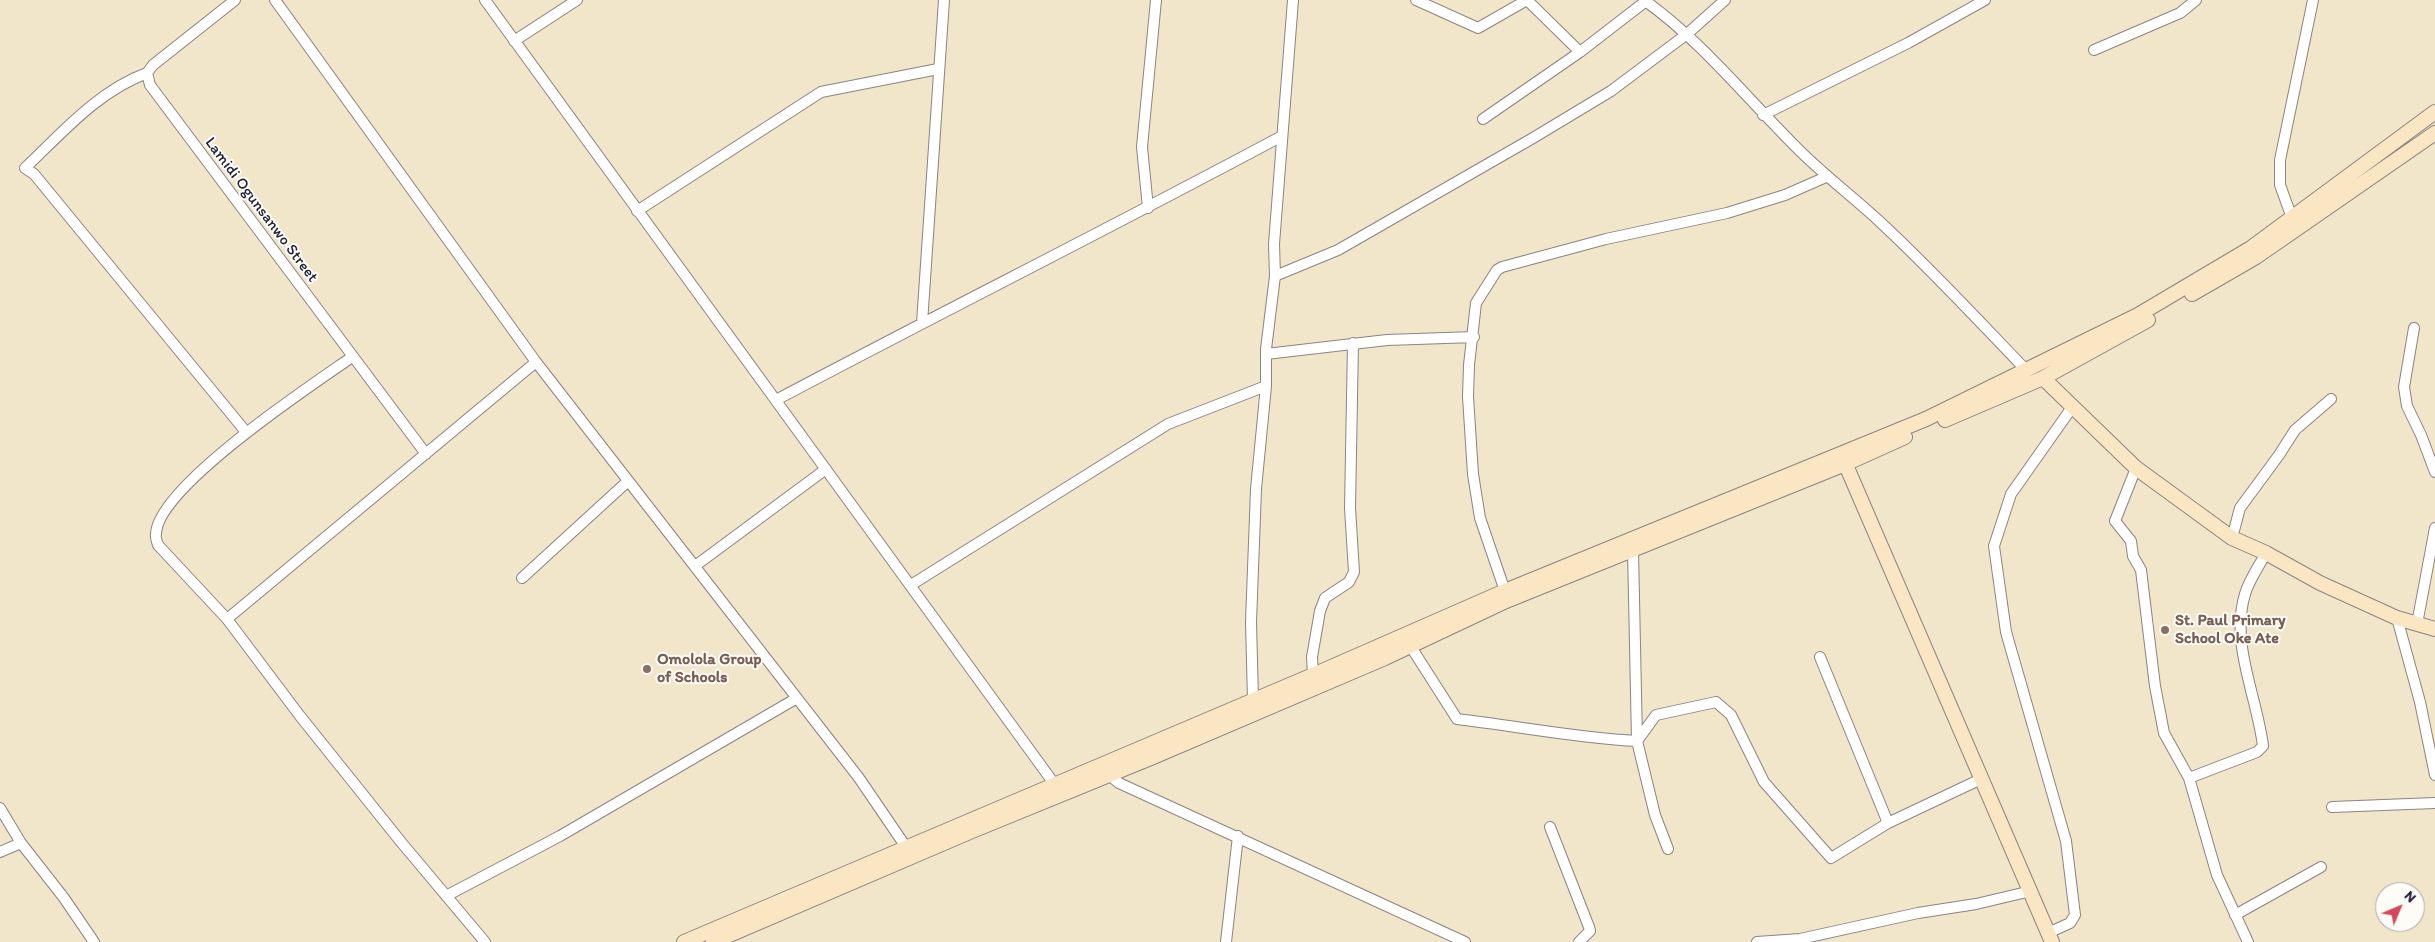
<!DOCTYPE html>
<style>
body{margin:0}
#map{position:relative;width:2435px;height:942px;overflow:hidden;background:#f1e5ca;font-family:Itim,sans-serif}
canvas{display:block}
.north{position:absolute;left:2375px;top:882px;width:50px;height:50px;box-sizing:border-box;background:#fdfcf7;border:1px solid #a5a5ac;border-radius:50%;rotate:45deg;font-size:14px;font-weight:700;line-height:20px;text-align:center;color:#22223b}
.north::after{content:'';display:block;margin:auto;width:18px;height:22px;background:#d1495b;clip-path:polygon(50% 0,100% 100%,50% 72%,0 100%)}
</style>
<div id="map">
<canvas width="2435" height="942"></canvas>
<div class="north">N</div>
</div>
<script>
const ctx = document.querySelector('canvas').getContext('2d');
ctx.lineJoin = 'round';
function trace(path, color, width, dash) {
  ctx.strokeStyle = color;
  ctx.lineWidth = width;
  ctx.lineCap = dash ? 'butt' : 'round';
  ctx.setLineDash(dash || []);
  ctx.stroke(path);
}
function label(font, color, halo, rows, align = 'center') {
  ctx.font = font + ' Itim,sans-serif';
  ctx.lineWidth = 4;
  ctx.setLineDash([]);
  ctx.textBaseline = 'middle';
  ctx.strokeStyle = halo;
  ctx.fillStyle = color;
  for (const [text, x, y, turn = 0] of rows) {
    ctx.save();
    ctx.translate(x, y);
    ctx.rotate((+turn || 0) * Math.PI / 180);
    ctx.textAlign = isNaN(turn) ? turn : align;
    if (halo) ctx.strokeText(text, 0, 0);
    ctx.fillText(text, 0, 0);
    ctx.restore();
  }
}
const street = new Path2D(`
 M235 0 153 65 147 73 150 85 426 454
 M275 0 536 362 859 778 906 847
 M485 0 1058 789
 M1416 0 1478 28 1527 0 1580 52
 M1644 0C1703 42 1748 100 1799 150 1824 175 1852 196 1878 220 1930 268 1978 320 2027 371
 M514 41 577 0
 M2094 50 2180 13 2196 0
 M147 73C98 91 62 133 25 168L34 174 246 432
 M1763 115 1908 43 1985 0
 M1483 119 1580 52 1646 1
 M1148 208 1142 147 1156 0
 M637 211 821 92 938 69
 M2292 218 2280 185V160L2313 0
 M1275 276 1338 250 1533 138 1611 91 1687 34 1725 0
 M922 323 944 0
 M2414 328 2404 387 2407 406 2421 435 2435 472
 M1266 354 1387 340 1474 337
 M352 357C312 385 157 487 156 534 155 537 157 542 158 545L227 619 300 716 401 842 485 942
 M776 400C944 311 1114 226 1282 136
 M2136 468 2115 521 2131 541 2133 556 2141 570 2155 686 2164 733 2189 778 2217 875 2248 942
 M2232 538 2240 508 2279 455 2295 430 2331 399
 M1633 550 1637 741 1655 815 1668 849
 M695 566 826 469
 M522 578 628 481
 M911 585 1168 424 1266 386
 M1505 591 1480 518 1473 474 1468 397 1469 365 1476 303 1497 270 1502 267 1606 239 1727 213 1785 195 1826 177
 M2397 618 2420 702 2435 775
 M227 619 536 362
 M2417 624 2435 528
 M1411 647 1457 719C1517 726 1576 738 1637 741
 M1820 657 1888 823
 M1313 675 1312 657 1320 611 1325 598 1349 582 1354 572 1350 508 1353 343
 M1253 700 1251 622 1256 489 1266 386V349L1275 276 1274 244 1293 0
 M1637 741 1656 715 1716 702 1731 715 1764 782 1831 858 1888 823 1981 779
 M1109 775 1119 783 1465 942
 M2189 778 2257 752 2263 746C2257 696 2230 644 2245 594 2249 580 2259 566 2266 553
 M2332 807 2435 803
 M0 808 21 843 64 898 94 942
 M1550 827 1589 927 1590 931 1579 942
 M0 852 21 843
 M446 896 560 836 797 698
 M2235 915 2321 867
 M2048 933 2070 923 2075 915 2066 841 2006 632 1994 546 2011 494 2073 406
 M1226 942 1238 836
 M1757 942 1800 939 1918 913 1976 904 2031 891`);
const secondary = new Path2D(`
 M2192 294 2256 257 2435 133
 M2043 378 2136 468 2232 538 2266 553 2320 583 2397 618 2435 629
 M1945 420 2043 378 2148 320
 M1842 456 2052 942
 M684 942 1313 675 1505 591 1926 419 2138 315 2251 248 2435 112
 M713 942 972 831 1153 757 1385 658 1506 601 1845 464 1905 437`);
trace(street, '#8a8482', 12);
trace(secondary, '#8a8482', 16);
trace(street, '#fff', 10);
trace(secondary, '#fbe6c4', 14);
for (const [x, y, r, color] of [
 [2165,630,5,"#8d6e63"],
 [647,669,5,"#8d6e63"]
]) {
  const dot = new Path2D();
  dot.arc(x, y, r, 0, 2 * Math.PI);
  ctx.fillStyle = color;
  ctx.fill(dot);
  trace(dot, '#fdfcf7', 2);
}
label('16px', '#22223b', '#fdfcf7', [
 ["Lamidi Ogunsanwo Street",261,210,53]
]);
label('bold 16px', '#785e54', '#fdfcf7', [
 ["St. Paul Primary",2175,621],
 ["School Oke Ate",2175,639],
 ["Omolola Group",657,660],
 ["of Schools",657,678]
], 'left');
</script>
